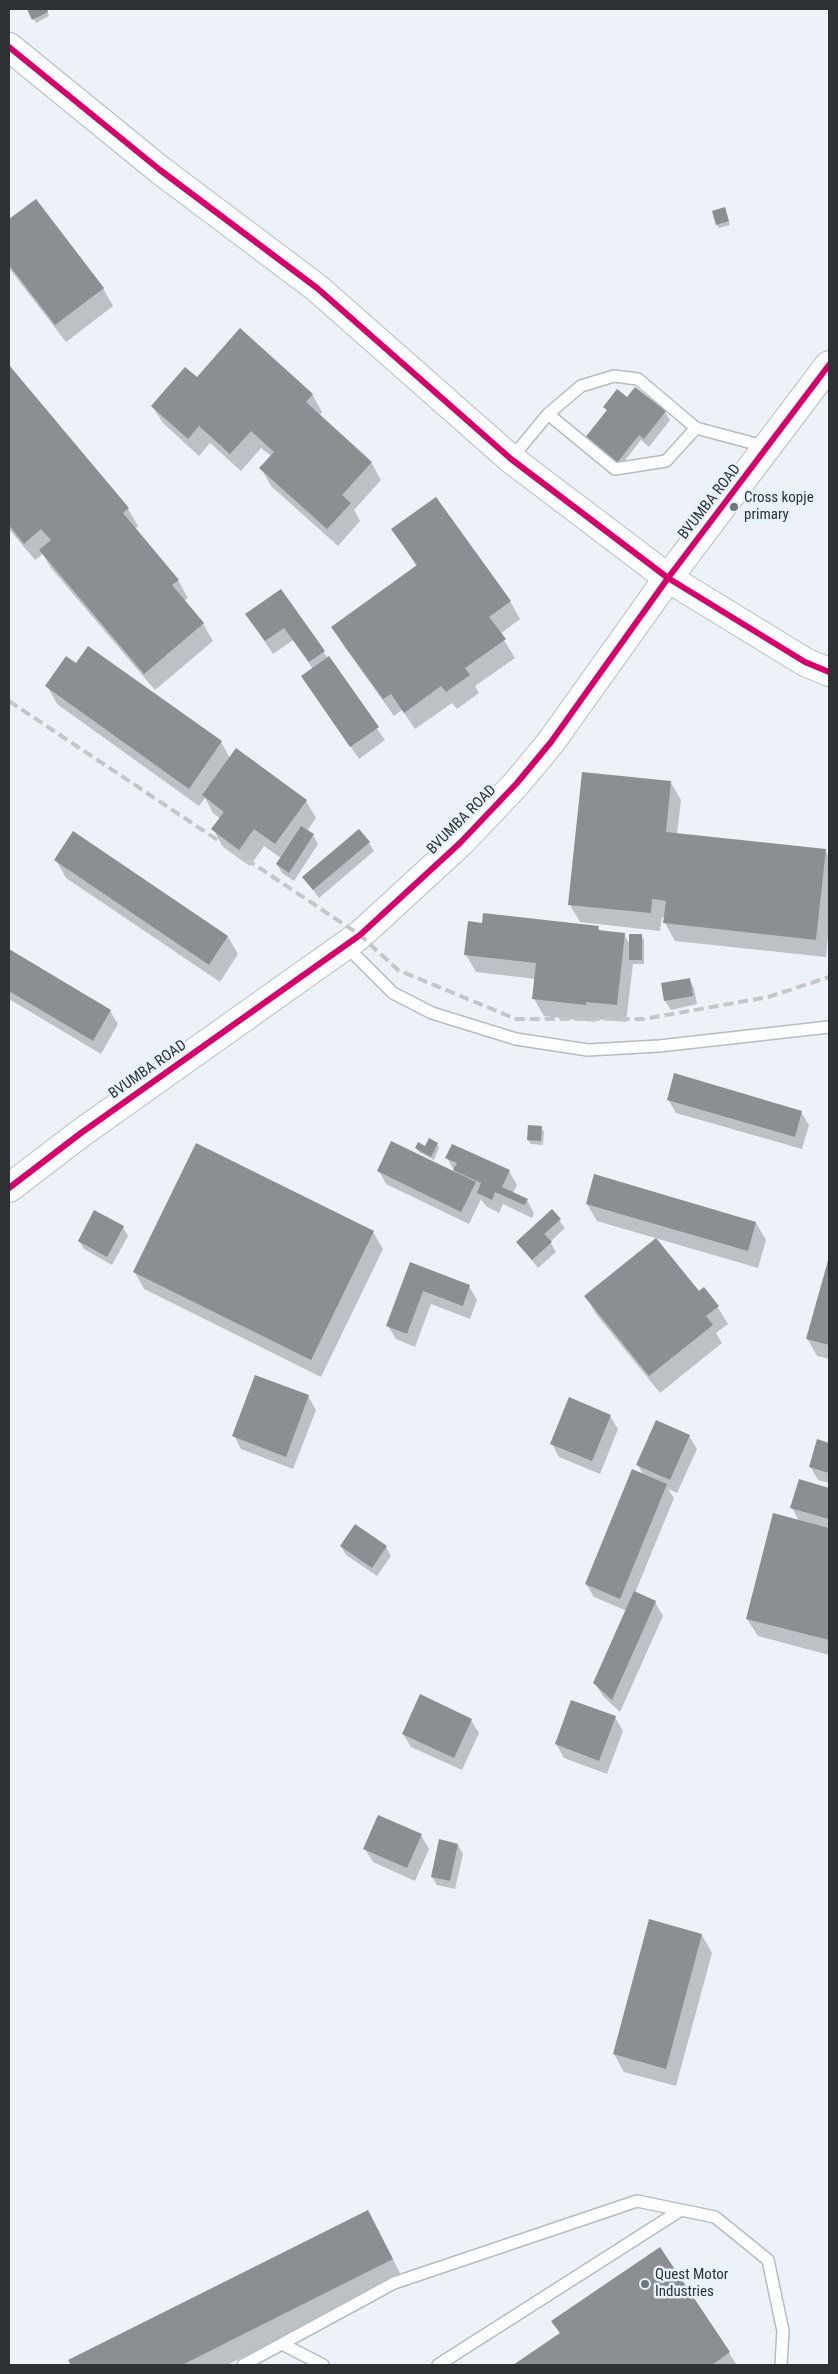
<!DOCTYPE html>
<style>
body{margin:0}
#map{position:relative;width:838px;height:2374px;overflow:hidden;background:#ecf2f7;font-family:"Roboto Condensed",sans-serif}
canvas{display:block}
.frame{position:absolute;inset:0;border:10px solid #2e3235;pointer-events:none}
</style>
<div id="map">
<canvas width="838" height="2374"></canvas>
<div class="frame"></div>
</div>
<script>
const ctx = document.querySelector('canvas').getContext('2d');
ctx.lineJoin = 'round';
function paint(path, color) {
  ctx.fillStyle = color;
  ctx.fill(path, 'evenodd');
}
function trace(path, color, width, dash) {
  ctx.strokeStyle = color;
  ctx.lineWidth = width;
  ctx.lineCap = dash ? 'butt' : 'round';
  ctx.setLineDash(dash || []);
  ctx.stroke(path);
}
function label(font, color, halo, rows, align = 'center') {
  ctx.font = font + ' "Roboto Condensed",sans-serif';
  ctx.lineWidth = 5;
  ctx.setLineDash([]);
  ctx.textBaseline = 'middle';
  ctx.strokeStyle = halo;
  ctx.fillStyle = color;
  for (const [text, x, y, turn = 0] of rows) {
    ctx.save();
    ctx.translate(x, y);
    ctx.rotate((+turn || 0) * Math.PI / 180);
    ctx.textAlign = isNaN(turn) ? turn : align;
    if (halo) ctx.strokeText(text, 0, 0);
    ctx.fillText(text, 0, 0);
    ctx.restore();
  }
}
paint(new Path2D(`
 M28 9H46L49 16 36 23Z
 M35 200 103 288 113 306 66 342 9 268V221Z
 M725 209 730 225 719 228 717 225Z
 M9 367 128 509 138 526 135 529 178 580 188 598 184 601 203 624 213 641 155 690 51 568 43 554 35 560 9 529Z
 M197 379 312 394 322 412 319 416 371 462 381 480 354 510 360 521 338 546 271 486 261 468 271 456 261 448 241 471 210 443 199 456 163 423 152 406Z
 M627 399 665 412 670 420 649 447 641 440 619 468 588 443 607 412 605 407Z
 M393 530 510 601 520 619 500 634 515 658 475 686 479 693 457 709 452 703 415 729 402 710 394 716 343 645 333 628 417 567Z
 M281 591 385 740 359 759 302 676 313 669 293 640 273 654 247 615Z
 M88 647 221 742 230 758 306 801 316 818 307 831 313 835 318 844 294 881 282 873 277 864 281 858 264 846 250 866 223 847 213 829 221 819 213 813 205 798 199 806 57 704 47 686 76 664Z
 M671 783 681 800 677 834 825 850 829 857V926L826 957 675 941 665 923V917H662L660 931 580 922 570 905Z
 M369 843 374 851 319 898 304 878Z
 M56 860 228 937 238 954 220 982 66 878Z
 M483 924 598 927 601 932 624 934 630 945 642 936 644 940V964H633L626 1022 595 1019V1022L544 1016 534 999 536 979 476 972 466 955Z
 M9 950 110 1011 118 1024 101 1054 9 999Z
 M689 979 694 988 697 1004 671 1010 665 1001 662 984Z
 M668 1099 801 1112 809 1125 802 1149 676 1113Z
 M541 1128 544 1132 543 1145 531 1144 528 1140Z
 M437 1144 439 1148 434 1160 419 1152 416 1148Z
 M447 1158 509 1171 517 1185 513 1193 527 1200 534 1213 532 1218 503 1204 499 1213 486 1206 481 1199 469 1224 386 1184 379 1171 456 1174Z
 M587 1204 756 1223 766 1240 758 1268 597 1221Z
 M559 1220 565 1228 550 1242 556 1252 538 1268 517 1242Z
 M123 1227 128 1236 112 1265 84 1249 79 1241Z
 M373 1232 383 1249 321 1377 144 1289 134 1271Z
 M829 1260V1359L817 1356 807 1338Z
 M411 1264 469 1286 477 1300 470 1319 431 1304 415 1347 396 1339 388 1326Z
 M698 1293 717 1306 728 1324 716 1333 722 1343 660 1393 596 1314 586 1296Z
 M308 1396 316 1410 293 1469 241 1449 234 1436Z
 M610 1416 618 1429 600 1474 559 1457 552 1444Z
 M689 1436 697 1449 677 1493 668 1489 674 1498 635 1593 655 1602 663 1616 620 1712 603 1696 595 1683 627 1611 594 1597 586 1584 644 1476 638 1465Z
 M817 1441 829 1444V1483L818 1480 810 1466Z
 M799 1481 829 1489V1655L758 1636 747 1619 799 1521 792 1508Z
 M341 1546 386 1547 391 1556 377 1576 346 1555Z
 M615 1717 623 1731 607 1774 564 1758 556 1744Z
 M471 1720 479 1733 462 1770 411 1747 403 1734Z
 M421 1835 429 1849 415 1881 373 1862 365 1849Z
 M458 1845 463 1854 455 1889 437 1885 432 1877Z
 M702 1935 712 1953 676 2086 624 2072 614 2054Z
 M368 2211 402 2277 227 2365H72L70 2360Z
 M553 2321 729 2353 737 2365H515L560 2334Z`), '#0003');
paint(new Path2D(`
 M27 9H47L48 12 32 20Z
 M36 199 104 288 55 325 9 265V219Z
 M725 207 729 221 716 225 712 211Z
 M240 328 313 394 306 402 372 462 342 495 351 503 327 529 259 468 274 452 251 431 230 454 199 426 188 439 151 406 185 367 197 377Z
 M9 365 129 508 123 513 179 580 172 585 204 623 144 674 39 550 51 540 41 529 24 544 9 525Z
 M635 387 666 411 644 439 639 435 616 464 584 439 607 410 603 407 617 389 627 397Z
 M436 497 511 601 489 617 506 639 465 668 470 675 446 692 441 686 404 713 391 694 383 699 331 627 417 565 391 529Z
 M281 589 325 651 309 662 284 628 265 641 245 614Z
 M88 646 222 741 189 789 45 686 66 656 76 663Z
 M329 656 379 727 350 747 301 676Z
 M236 748 307 800 275 844 254 829 239 850 211 829 224 812 202 795Z
 M582 772 671 781 666 832 826 849 816 940 663 923 666 901 652 899 651 913 568 905Z
 M301 826 314 834 289 873 276 864Z
 M359 829 370 842 313 890 302 877Z
 M73 831 228 936 209 965 54 860Z
 M483 913 599 926 598 930 625 933 617 1005 586 1002V1005L532 999 536 963 464 955 468 921 482 923Z
 M629 934H642V960H629Z
 M9 949 111 1010 93 1041 9 991Z
 M690 978 693 996 664 1001 661 983Z
 M674 1073 802 1111 795 1137 667 1100Z
 M528 1125 542 1126 541 1141 527 1140Z
 M429 1138 438 1143 431 1157 415 1148 418 1142 425 1146Z
 M391 1141 476 1182 461 1212 377 1171Z
 M196 1143 374 1231 311 1360 133 1272Z
 M452 1144 510 1170 502 1187 528 1199 524 1205 495 1192 492 1200 477 1193 481 1183 453 1170 457 1163 445 1158Z
 M594 1174 756 1222 748 1251 586 1204Z
 M552 1209 561 1219 544 1234 552 1242 532 1260 516 1242Z
 M94 1210 124 1226 107 1257 78 1241Z
 M656 1238 699 1291 704 1287 719 1306 706 1316 713 1325 649 1376 584 1296Z
 M829 1257V1345L806 1339Z
 M410 1262 470 1285 463 1306 423 1291 407 1334 386 1326Z
 M255 1375 309 1395 286 1457 232 1436Z
 M569 1397 611 1415 592 1461 550 1444Z
 M656 1420 690 1435 670 1480 636 1465Z
 M817 1439 829 1443V1473L809 1467Z
 M632 1469 667 1484 620 1599 585 1584Z
 M799 1479 829 1488V1519L790 1508Z
 M773 1513 829 1528V1640L746 1619Z
 M355 1524 387 1546 372 1568 340 1546Z
 M634 1591 656 1601 612 1700 593 1683Z
 M420 1694 472 1719 454 1758 402 1734Z
 M571 1700 616 1716 599 1761 555 1744Z
 M378 1815 422 1834 407 1868 363 1849Z
 M439 1839 458 1844 450 1881 431 1877Z
 M649 1919 702 1934 666 2069 613 2054Z
 M368 2210 393 2259 182 2365H71L68 2360Z
 M660 2247 730 2352 712 2365H513L560 2333 551 2321Z`), '#8b8f92');
const service = new Path2D(`
 M548 414 581 386 614 376 638 379 696 428
 M511 459 548 414 615 469 666 461 696 428 767 447
 M345 945 393 993 432 1013 516 1039 588 1050 659 1046 829 1027
 M282 2344 323 2365
 M243 2365 394 2283 637 2201 715 2217 768 2260 783 2331 781 2365
 M438 2365 681 2210`);
const tertiary = new Path2D(`
 M9 47 160 170 317 288 511 459 668 578 805 662 829 672
 M9 1188 81 1133 360 935 460 843 517 783 551 742 668 578 829 365`);
trace(service, '#b7bcbf', 14);
trace(tertiary, '#b7bcbf', 30);
trace(service, '#fcfdfe', 11);
trace(tertiary, '#fcfdfe', 28);
trace(new Path2D(`
 M9 701 360 935 398 970 516 1019H644L768 997 829 977`), '#c4c6c7', 4, [10, 5]);
trace(new Path2D(`
 M9 47 160 170 317 288 511 459 668 578 805 662 829 672
 M9 1188 81 1133 360 935 460 843 517 783 551 742 668 578 829 365`), '#d6006c', 6);
for (const [x, y, r, color] of [
 [734,507,5,"#707579"],
 [645,2284,5,"#707579"]
]) {
  const dot = new Path2D();
  dot.arc(x, y, r, 0, 2 * Math.PI);
  ctx.fillStyle = color;
  ctx.fill(dot);
  trace(dot, '#e8f2fb', 2);
}
label('15px', '#2e3235', '#e8f2fb', [
 ["Cross kopje",744,498],
 ["primary",744,515],
 ["Quest Motor",655,2275],
 ["Industries",655,2292]
], 'left');
label('15px', '#2e3235', '#e8f2fb', [
 ["BVUMBA ROAD",710,502,-52],
 ["BVUMBA ROAD",462,820,-45],
 ["BVUMBA ROAD",148,1070,-35]
]);
</script>
